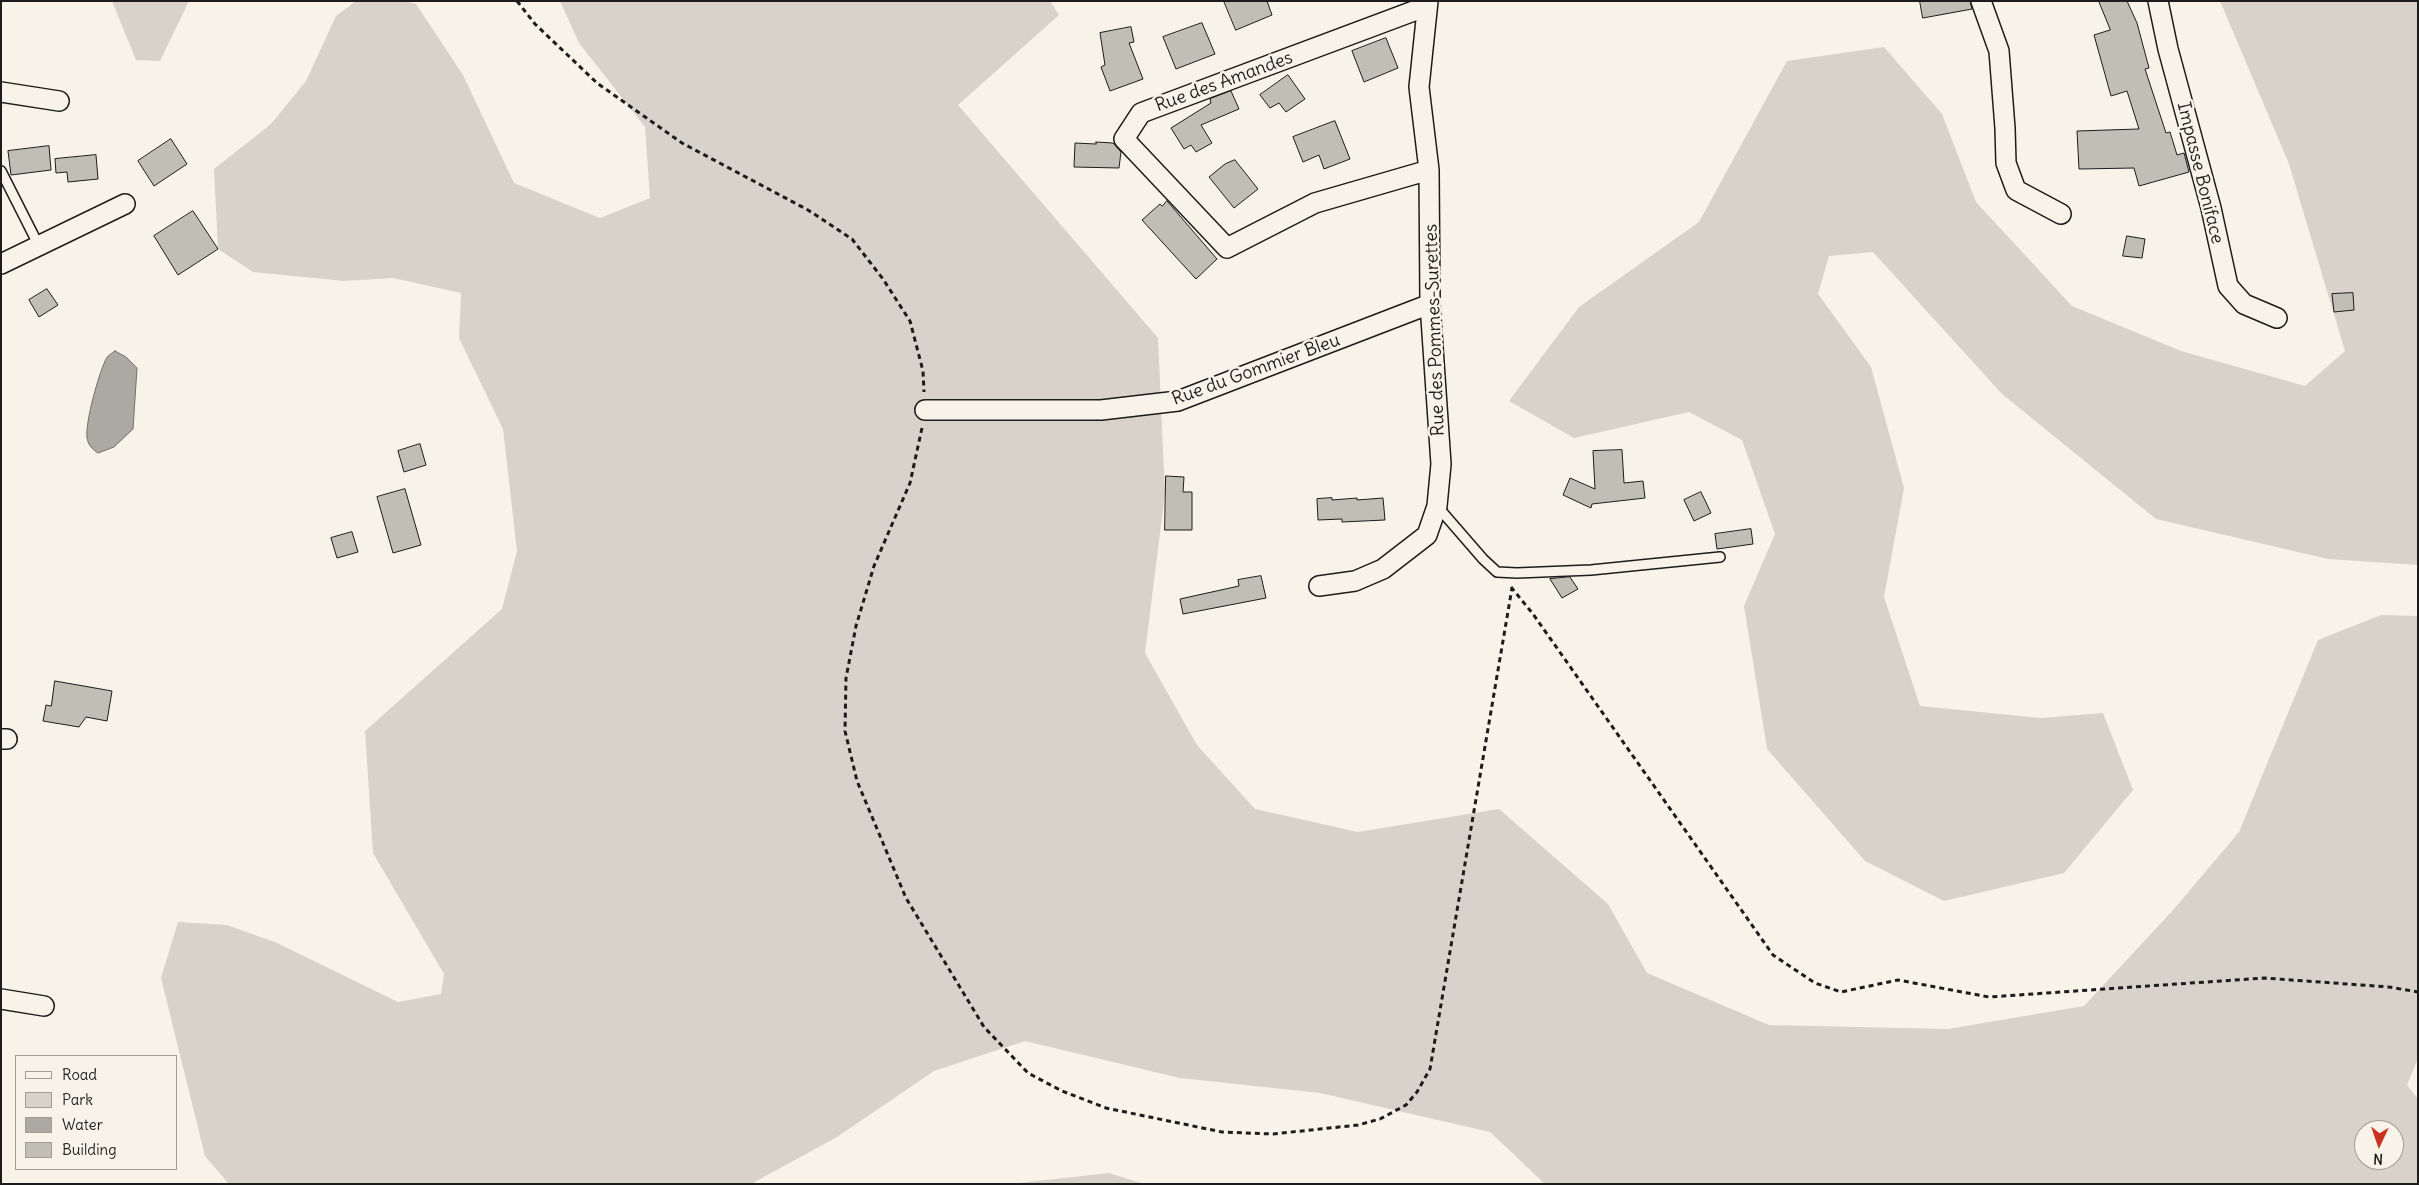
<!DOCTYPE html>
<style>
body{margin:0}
#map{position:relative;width:2419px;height:1185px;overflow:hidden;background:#f7f3e8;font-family:Delius,sans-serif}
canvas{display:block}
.frame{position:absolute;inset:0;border:2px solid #1c1c1c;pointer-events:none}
.legend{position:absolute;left:15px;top:1055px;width:162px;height:115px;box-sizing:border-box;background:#f7f3e8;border:1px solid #9f9d96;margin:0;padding:6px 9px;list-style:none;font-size:15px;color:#1c1c1c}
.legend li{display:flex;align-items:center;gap:10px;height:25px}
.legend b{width:25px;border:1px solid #9f9d96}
.north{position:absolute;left:2354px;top:1120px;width:50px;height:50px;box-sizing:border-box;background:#f7f3e8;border:1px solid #9f9d96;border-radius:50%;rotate:183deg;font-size:14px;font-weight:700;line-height:20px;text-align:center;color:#1c1c1c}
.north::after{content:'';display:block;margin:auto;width:18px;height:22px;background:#c8321e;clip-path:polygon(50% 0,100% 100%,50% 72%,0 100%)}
</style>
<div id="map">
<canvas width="2419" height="1185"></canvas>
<div class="frame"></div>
<ul class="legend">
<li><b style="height:6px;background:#f7f3e8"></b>Road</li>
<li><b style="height:14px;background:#d7d3cb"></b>Park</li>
<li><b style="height:14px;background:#aca9a2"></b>Water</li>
<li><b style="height:14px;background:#c0beb5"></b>Building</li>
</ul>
<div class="north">N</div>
</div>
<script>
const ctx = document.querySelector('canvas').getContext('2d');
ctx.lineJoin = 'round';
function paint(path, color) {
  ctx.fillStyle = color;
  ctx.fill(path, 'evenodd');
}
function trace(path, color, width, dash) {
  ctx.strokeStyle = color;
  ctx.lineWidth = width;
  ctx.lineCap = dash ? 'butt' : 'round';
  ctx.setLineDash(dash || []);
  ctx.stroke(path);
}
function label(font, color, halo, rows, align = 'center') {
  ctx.font = font + ' Delius,sans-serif';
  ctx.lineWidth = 5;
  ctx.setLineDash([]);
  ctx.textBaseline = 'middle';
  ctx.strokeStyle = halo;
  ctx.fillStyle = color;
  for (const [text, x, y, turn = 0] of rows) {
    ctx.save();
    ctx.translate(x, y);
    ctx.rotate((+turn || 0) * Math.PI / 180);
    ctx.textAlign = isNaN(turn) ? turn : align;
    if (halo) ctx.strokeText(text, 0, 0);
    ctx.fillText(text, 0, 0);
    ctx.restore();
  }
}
paint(new Path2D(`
 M112 1H189L160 61 136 60Z
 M356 1H404L416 4 463 75 514 183 600 218 650 198 645 127 579 43 560 1H1050L1059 15 958 105 1158 338 1165 493 1145 653 1197 745 1255 809 1358 832 1499 809 1608 904 1647 973 1769 1025 1948 1029 2084 1006 2174 909 2239 832 2318 640 2381 615 2418 616V1058L2407 1085 2418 1099V1184H1545L1490 1132 1320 1093 1180 1078 1025 1041 934 1071 837 1137 751 1184H229L205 1156 161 978 178 922 227 925 277 943 398 1002 441 994 444 974 373 853 365 731 502 609 517 551 503 429 459 338 461 293 393 278 344 281 253 272 218 249 214 169 271 124 306 81 336 16ZM2364 1130H2394V1160H2364Z
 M2220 1H2418V565L2328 559 2156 519 2002 394 1873 252 1829 256 1818 294 1871 367 1904 488 1884 597 1920 706 2041 718 2103 713 2133 790 2064 873 1944 901 1865 861 1767 749 1744 606 1775 534 1742 440 1689 412 1574 438 1509 401 1579 307 1699 222 1787 61 1884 47 1942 114 1976 202 2072 306 2181 351 2305 386 2345 351 2289 164Z
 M1109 1173 1144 1184H1010Z`), '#d7d3cb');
const water = new Path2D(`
 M115 351 126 357 137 368 133 429 114 447 98 453C93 450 88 445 87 438 85 422 99 373 106 359 108 355 111 354 115 351Z`);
paint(water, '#aca9a2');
trace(water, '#72716c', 1);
const building = new Path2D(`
 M1224 1H1267L1272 15 1236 30Z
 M1920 1H1970L1972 9 1923 18Z
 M2099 1H2127L2137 23 2149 68 2145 69 2166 133 2170 132 2177 155 2184 153 2189 172 2139 186 2134 168 2079 169 2077 131 2139 129 2127 91 2111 96 2094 35 2110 30Z
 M1202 23 1215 54 1176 69 1163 37Z
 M1131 27 1134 42 1129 43 1143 79 1110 91 1101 67 1105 65 1100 33Z
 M1386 38 1398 68 1364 82 1352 51Z
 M1288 75 1305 99 1286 112 1279 103 1270 108 1260 95Z
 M1231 91 1239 109 1201 125 1212 143 1196 152 1191 145 1184 149 1171 128 1211 103 1210 99Z
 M1335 121 1350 159 1324 169 1319 155 1303 162 1293 137Z
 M171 139 187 164 154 186 138 161Z
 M1096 142 1113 143 1121 152 1119 168 1074 167 1075 143 1096 144Z
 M49 146 51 170 11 175 8 151Z
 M96 155 98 179 68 182 67 172 56 173 55 159Z
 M1235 160 1258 189 1234 208 1209 177 1225 164Z
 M1167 201 1217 259 1196 279 1142 220 1160 204 1162 206Z
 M193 211 218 249 178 275 154 236Z
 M2127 236 2145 239 2142 258 2123 256Z
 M47 289 58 305 39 317 29 300Z
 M2353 293 2354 310 2334 312 2332 294Z
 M420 444 426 465 404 472 398 451Z
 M1622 450 1624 483 1643 481 1645 498 1592 504 1591 508 1563 495 1570 478 1595 489 1593 451Z
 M1166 476 1184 477 1183 492H1192V530H1165Z
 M405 489 421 545 393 553 377 497Z
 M1701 492 1711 513 1694 521 1684 500Z
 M1332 498V500L1357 498V500L1383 498 1385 520 1342 522V519L1318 520 1317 499Z
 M1751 529 1753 544 1717 549 1715 534Z
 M352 532 358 552 337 558 331 538Z
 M1261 576 1266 598 1183 614 1180 599 1239 586 1238 580Z
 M1570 577 1578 589 1562 598 1550 579Z
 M55 681 112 691 107 721 86 717 79 727 43 721 46 705 51 706Z`);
paint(building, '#c0beb5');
trace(building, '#1c1c1c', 1);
const lane = new Path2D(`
 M1 171 39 246
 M1437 506 1483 559 1497 572 1517 573 1591 570 1720 557`);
const street = new Path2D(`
 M1981 1 1999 51 2005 128 2006 163 2016 190 2061 214
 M2158 1 2168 49 2211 208 2228 286 2244 304 2277 318
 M1427 6 1141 113 1124 139 1227 248 1315 203 1429 170
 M1 92 59 101
 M1 264 125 204
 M925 410H1101L1178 401 1430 304
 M1319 586 1355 581 1383 569 1427 535 1437 506 1441 464 1430 304 1429 170 1419 87 1428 1
 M1 739H7
 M1 999 44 1006`);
trace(lane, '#1c1c1c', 12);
trace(street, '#1c1c1c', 22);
trace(new Path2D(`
 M517 1 535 24 597 83 682 143 808 210 852 239 883 279 910 321 923 371 924 392
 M922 428 910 483 874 566 856 626 846 678 845 731 857 781 906 898 984 1027 1028 1073 1062 1091 1106 1108 1222 1132 1273 1134 1358 1125 1380 1119 1406 1105 1417 1092 1430 1069 1512 588
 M1511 587 1533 614 1773 955 1815 983 1841 992 1898 980 1989 997 2264 978 2389 987 2418 992`), '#1c1c1c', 3, [5, 4]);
trace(lane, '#f7f3e8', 9);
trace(street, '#f7f3e8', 19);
label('18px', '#1c1c1c', '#f7f3e8', [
 ["Rue des Amandes",1224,82,-20],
 ["Impasse Boniface",2200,173,76],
 ["Rue des Pommes-Surettes",1435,330,-92],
 ["Rue du Gommier Bleu",1256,370,-20]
]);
</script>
